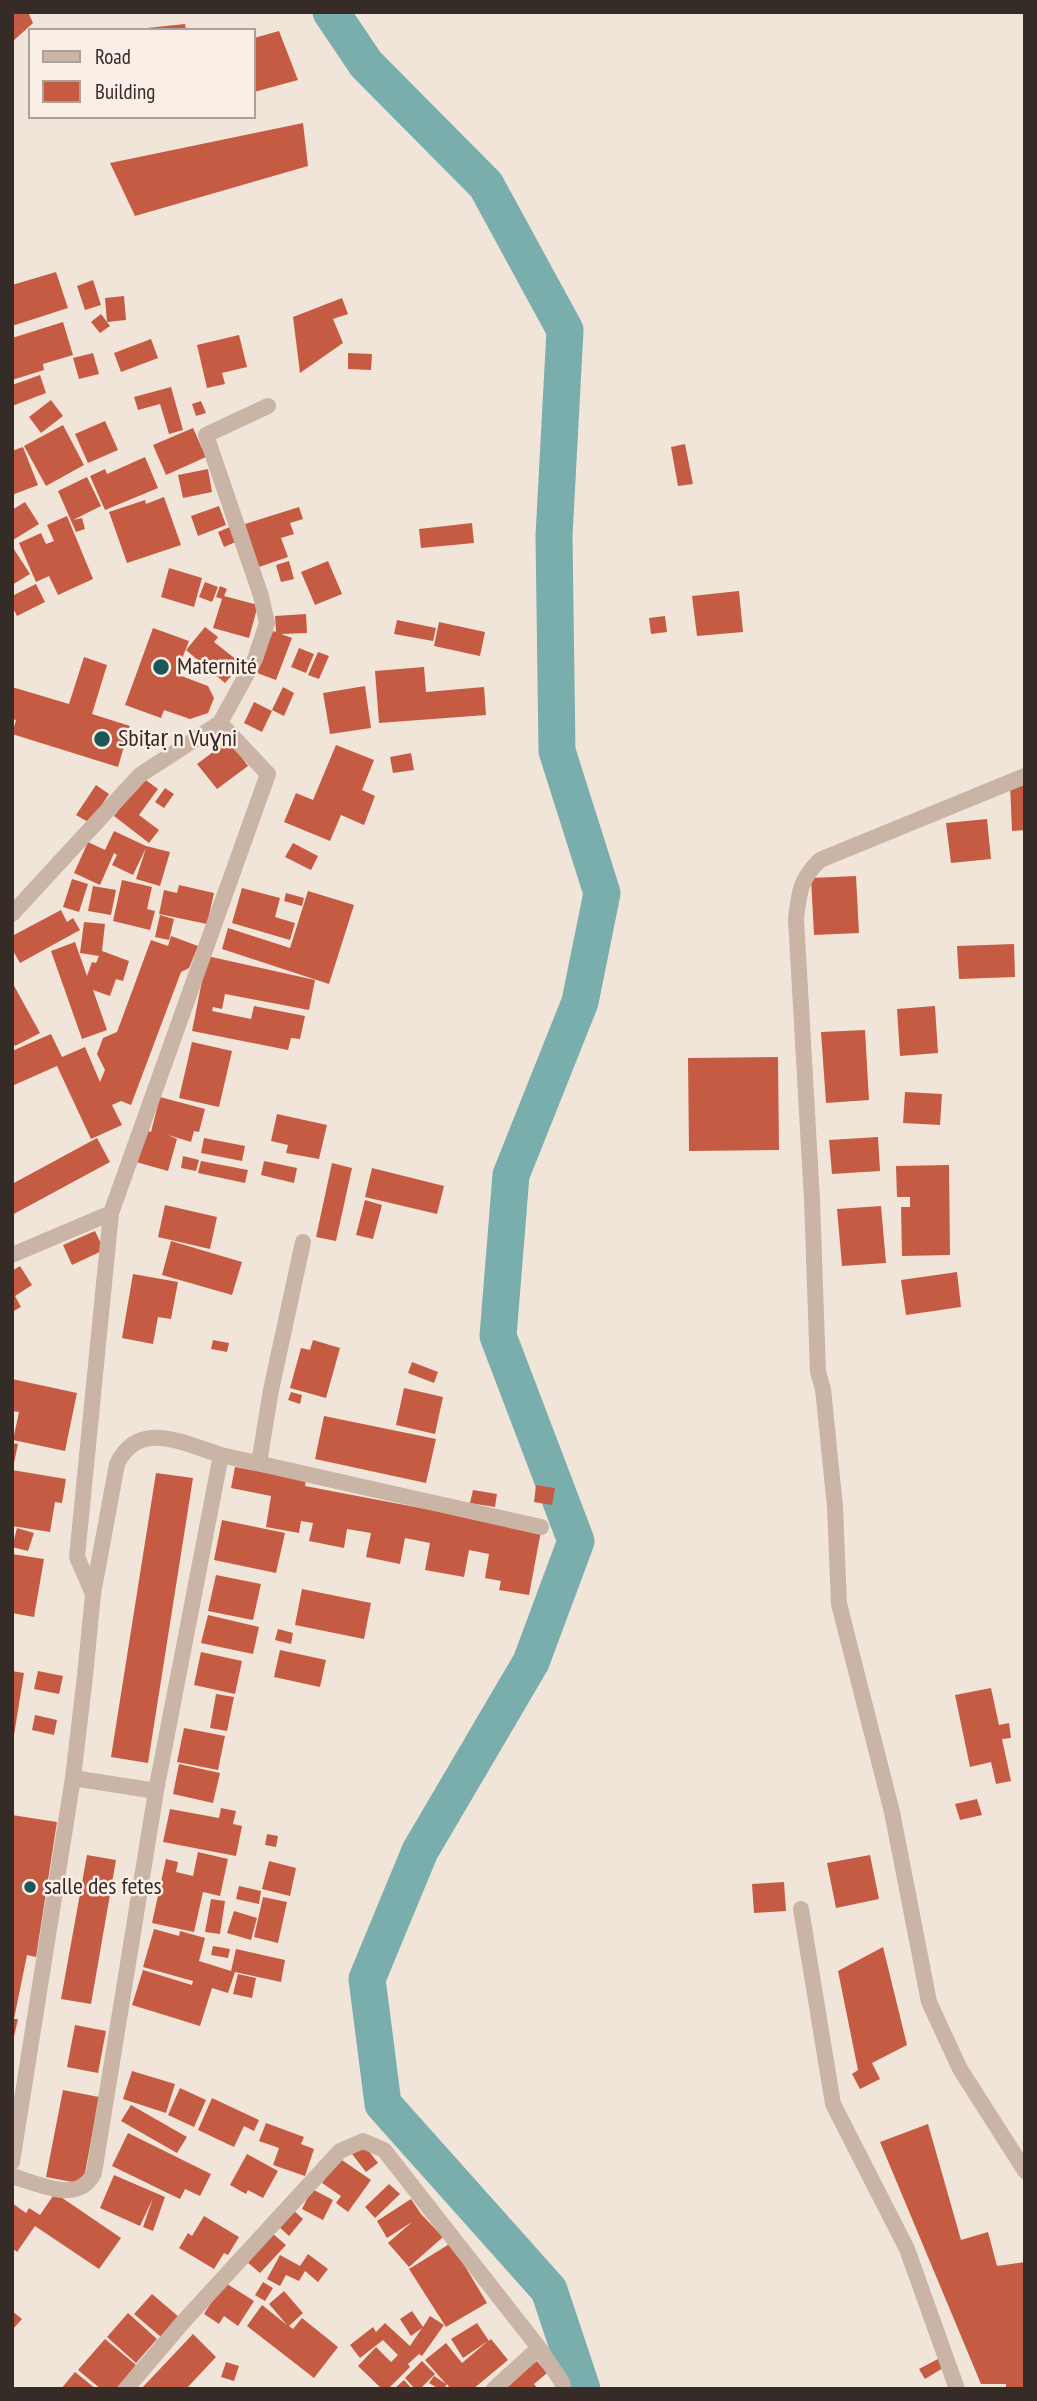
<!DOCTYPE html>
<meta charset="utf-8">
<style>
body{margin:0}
#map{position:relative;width:1037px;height:2401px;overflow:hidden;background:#f1e5da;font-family:"PT Sans Narrow",sans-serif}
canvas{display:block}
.frame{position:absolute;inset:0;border:14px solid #352b27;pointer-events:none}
.legend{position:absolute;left:28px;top:28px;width:228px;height:91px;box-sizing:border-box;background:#f9efe6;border:2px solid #aba19a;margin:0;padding:9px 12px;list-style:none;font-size:21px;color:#352b27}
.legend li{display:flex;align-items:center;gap:14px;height:35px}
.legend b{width:35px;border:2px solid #aba19a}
</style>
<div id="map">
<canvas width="1037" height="2401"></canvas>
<div class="frame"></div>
<ul class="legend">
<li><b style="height:9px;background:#c9b4a6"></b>Road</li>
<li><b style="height:19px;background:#c65b43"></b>Building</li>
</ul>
</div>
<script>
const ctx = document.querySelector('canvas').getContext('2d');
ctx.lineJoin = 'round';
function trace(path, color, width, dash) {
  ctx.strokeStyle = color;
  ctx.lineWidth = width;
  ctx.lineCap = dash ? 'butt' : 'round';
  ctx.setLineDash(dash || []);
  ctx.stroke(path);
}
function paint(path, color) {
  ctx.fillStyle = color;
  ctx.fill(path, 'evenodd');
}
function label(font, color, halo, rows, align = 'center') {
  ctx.font = font + ' "PT Sans Narrow",sans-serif';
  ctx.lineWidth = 5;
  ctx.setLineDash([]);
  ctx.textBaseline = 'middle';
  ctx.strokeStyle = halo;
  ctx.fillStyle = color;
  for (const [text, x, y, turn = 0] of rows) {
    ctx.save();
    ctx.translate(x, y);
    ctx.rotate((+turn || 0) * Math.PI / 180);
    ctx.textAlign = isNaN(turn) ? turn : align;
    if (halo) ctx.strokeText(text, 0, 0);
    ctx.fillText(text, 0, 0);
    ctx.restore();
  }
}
trace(new Path2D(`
 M331 12 366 64 486 185 565 330 554 536 557 751 602 893 580 1002 511 1175 498 1336 576 1541 531 1662 420 1851 367 1979 383 2104 549 2290 582 2389`), '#79aead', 37);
paint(new Path2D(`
 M12 12H28L33 23 12 42Z
 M185 24 186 30H148L147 28Z
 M279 31 298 80 254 92V38Z
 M303 123 308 166 135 216 110 163Z
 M56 272 68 308 12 326V285Z
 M93 280 101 305 85 310 77 286Z
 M124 296 126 320 107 322 105 298Z
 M342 298 348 314 333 319 343 343 300 373 293 317Z
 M101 314 110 326 100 333 91 322Z
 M63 322 73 355 43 364 44 370 12 380V338Z
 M239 335 247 367 222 373 225 384 207 388 197 345Z
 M151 339 158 358 121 372 114 353Z
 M93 353 99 374 79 379 73 358Z
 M348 353 372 354 371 370 348 369Z
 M40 375 46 393 12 406V385Z
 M171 387 183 430 169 434 160 404 138 410 134 397Z
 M51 400 63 416 41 433 29 417Z
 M201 401 206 413 196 416 192 404Z
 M105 421 118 450 88 463 75 434Z
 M63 425 84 465 46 486 24 446Z
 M193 428 206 457 166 475 153 445Z
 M685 444 693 484 678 486 671 447Z
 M23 447 38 485 12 495V451Z
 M145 457 158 488 105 510 90 476 105 469 107 474Z
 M208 469 212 492 183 498 178 475Z
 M87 477 101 506 73 520 82 518 85 529 76 532 58 491Z
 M164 497 181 545 127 563 109 512 145 500 146 504Z
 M25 502 39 524 13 540 12 510Z
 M219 506 226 525 198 536 191 516Z
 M299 507 303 519 290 523 294 534 281 538 288 557 259 567 245 524Z
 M67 516 93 579 58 595 49 576 36 582 19 543 41 533 46 544 54 541 47 525Z
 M472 523 474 543 421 548 419 529Z
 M232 526 238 541 224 547 218 532Z
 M12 546 30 574 12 585Z
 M289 561 294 579 281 582 276 565Z
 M328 561 342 594 315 605 301 572Z
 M169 568 202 578 194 607 161 597Z
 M205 582 218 587 212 602 199 597Z
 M36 584 45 602 17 616 12 606V596Z
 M220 586 227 589 224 596 258 605 249 638 213 628 222 599 216 597Z
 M739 591 743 632 697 636 692 596Z
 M306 614 307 633 281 634 292 638 276 680 257 673 273 631 276 632 275 616Z
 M665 616 667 632 651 634 649 618Z
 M397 620 436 628 433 641 394 634Z
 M439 622 485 632 480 656 434 646Z
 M205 627 218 637 214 642 242 664 225 683 186 650Z
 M153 628 189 641 176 674 208 686 214 698 208 713 190 719 164 710 161 718 125 705Z
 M299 648 314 654 306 673 291 667Z
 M318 652 329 656 319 679 308 675Z
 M84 657 107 665 92 714 130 726 118 767 12 734 16 720 12 719V687L69 704Z
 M424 667 426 692 484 687 486 715 379 723 375 671Z
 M365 686 371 728 330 734 323 693Z
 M283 687 294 693 284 716 272 710Z
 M254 702 272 711 262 732 244 723Z
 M229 740 248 766 217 789 197 764Z
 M336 745 374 760 362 790 375 796 364 825 341 815 330 841 284 822 296 793 313 800Z
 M411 753 414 770 393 773 390 757Z
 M143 778 158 789 139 815 159 830 149 843 114 816Z
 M1025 783V830L1012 831 1010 784Z
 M96 785 109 794 90 823 76 815Z
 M165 788 174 794 164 808 155 802Z
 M987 819 991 859 951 863 946 823Z
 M114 831 146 846 170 852 160 886 136 879 146 848 133 875 112 865 117 855 114 853 100 885 74 873 88 842 105 850Z
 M293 843 318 856 311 870 285 857Z
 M856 876 859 933 814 935 811 878Z
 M72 879 88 884 79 912 63 907Z
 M122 880 152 887 147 909 155 911 150 930 113 921Z
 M179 885 214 893 207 924 159 914 164 890 177 893Z
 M93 886 116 890 111 915 88 911Z
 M242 888 280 898 275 917 295 923 290 940 232 923Z
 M308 891 354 905 329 984 222 949 228 928 290 948Z
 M286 893 304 898 302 906 284 901Z
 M61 910 67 922 73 918 80 930 20 963 12 949V936Z
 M160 915 174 919 169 940 155 937Z
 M84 922 105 924 102 951 129 961 123 981 116 979 110 996 93 990 107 1030 82 1039 51 951 75 942 87 976 92 962 96 963 99 956 80 953Z
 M171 936 198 946 189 968 181 972 131 1105 121 1101 112 1105 122 1125 91 1139 57 1066 12 1086V1051L51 1034 62 1057 85 1047 100 1082 105 1070 97 1054 103 1038 117 1032 151 940 168 946Z
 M1014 944 1015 977 959 979 957 946Z
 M207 956 315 980 309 1010 225 994 222 1009 213 1007 212 1011 251 1019 254 1006 305 1016 300 1039 291 1038 288 1050 192 1031Z
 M12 982 40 1033 15 1046 12 1040Z
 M935 1006 938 1053 900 1056 897 1009Z
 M865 1030 869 1100 826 1103 821 1032Z
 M192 1042 232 1051 219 1107 179 1098Z
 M778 1057 779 1150 689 1151 688 1058Z
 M905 1092 942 1094 940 1125 903 1123Z
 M160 1097 205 1109 199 1132 194 1131 191 1142 168 1135 177 1139 168 1171 136 1162 145 1130 151 1132Z
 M277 1114 327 1125 319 1159 286 1153 288 1145 271 1141Z
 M878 1137 880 1171 832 1174 829 1140Z
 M97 1138 110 1162 12 1215V1184Z
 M204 1138 245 1146 242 1161 201 1153Z
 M183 1156 199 1160 196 1171 181 1168Z
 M201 1161 248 1170 245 1183 198 1173Z
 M264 1161 297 1168 294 1183 261 1175Z
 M332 1163 352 1168 336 1241 316 1237Z
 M949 1165 950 1255 902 1256 901 1207H910V1197H897L896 1166Z
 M372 1168 444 1186 437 1214 365 1197Z
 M365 1200 382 1205 373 1239 356 1235Z
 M165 1205 217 1217 210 1249 158 1237Z
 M881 1206 886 1263 842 1266 837 1209Z
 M95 1231 104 1250 72 1265 63 1245Z
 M171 1241 242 1262 232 1295 162 1275Z
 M20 1266 32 1285 15 1296 21 1307 12 1312V1271Z
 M957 1272 961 1307 906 1315 901 1280Z
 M133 1274 178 1282 171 1319 158 1317 153 1344 122 1338Z
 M213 1340 229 1343 227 1352 211 1349Z
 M313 1340 340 1348 326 1398 290 1388 301 1348 310 1350Z
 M412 1362 438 1372 434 1383 408 1373Z
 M12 1379 77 1393 65 1451 13 1440 19 1412 12 1411Z
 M404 1388 443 1397 435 1434 396 1425Z
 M291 1392 302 1395 300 1404 288 1400Z
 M324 1416 436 1439 426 1483 315 1459Z
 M12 1443 18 1444 13 1468 12 1467Z
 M235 1467 306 1480 305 1486 541 1531 529 1595 499 1590 501 1581 485 1578 489 1554 469 1550 464 1577 425 1570 430 1543 405 1538 400 1564 366 1557 371 1533 347 1529 344 1548 309 1541 313 1523 301 1521 299 1533 266 1527 271 1496 231 1488Z
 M12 1470 66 1479 62 1503 55 1502 50 1532 12 1526Z
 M156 1473 193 1478 148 1763 111 1757Z
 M536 1485 555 1488 552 1505 534 1502Z
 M473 1490 497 1494 495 1507 470 1503Z
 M222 1520 285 1533 276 1573 214 1560Z
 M17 1528 34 1533 28 1551 12 1547Z
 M12 1554 44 1559 34 1617 12 1613Z
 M216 1575 261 1584 253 1620 208 1611Z
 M302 1589 371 1603 364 1639 295 1625Z
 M208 1615 259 1627 253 1654 201 1643Z
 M278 1629 293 1633 291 1644 275 1640Z
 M280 1650 326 1660 320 1687 274 1677Z
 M201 1652 242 1661 235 1694 194 1685Z
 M12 1671 24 1673 14 1735H12Z
 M38 1671 63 1676 59 1694 34 1689Z
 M991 1688 999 1725 1009 1723 1011 1738 1002 1739 1011 1781 996 1784 991 1762 970 1767 955 1695Z
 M216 1694 234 1697 227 1731 210 1728Z
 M35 1715 57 1720 54 1735 32 1730Z
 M184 1728 225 1736 218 1770 177 1762Z
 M179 1764 220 1773 213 1803 173 1794Z
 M977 1799 982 1815 960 1820 955 1804Z
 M221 1808 236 1811 233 1824 242 1826 236 1856 163 1842 170 1809 219 1818Z
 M12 1815 57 1822 36 1957 27 1955 14 2019H18L13 2041Z
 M267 1834 278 1836 276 1847 265 1845Z
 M198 1852 228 1859 220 1896 203 1892 194 1932 152 1923 166 1859 178 1862 176 1872 193 1876Z
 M87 1855 116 1860 91 2004 61 1999Z
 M870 1855 879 1899 836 1908 827 1863Z
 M269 1861 296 1868 290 1896 262 1889Z
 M784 1882 786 1911 754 1913 752 1884Z
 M239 1886 261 1891 259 1904 236 1899Z
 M263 1897 287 1902 278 1943 254 1937Z
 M211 1899 225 1901 220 1934 205 1932Z
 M234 1911 257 1918 251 1940 227 1933Z
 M154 1929 179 1936 180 1931 205 1938 199 1961 231 1971 236 1949 285 1960 281 1982 235 1972 228 1993 212 1988 200 2026 132 2005 143 1970 192 1985 193 1981 143 1967Z
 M213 1946 230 1949 228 1958 211 1955Z
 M883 1947 907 2045 872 2063 880 2079 860 2089 852 2074 858 2070 838 1971Z
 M238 1974 256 1978 252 1998 233 1994Z
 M75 2025 106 2031 98 2073 67 2067Z
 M132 2071 175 2084 166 2113 123 2099Z
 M180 2088 206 2100 194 2127 168 2115Z
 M63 2090 99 2097 83 2184 46 2177Z
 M212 2098 259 2120 254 2131 244 2126 234 2147 198 2130Z
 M131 2105 187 2137 177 2153 121 2121Z
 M266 2123 304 2137 301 2144 314 2149 305 2176 273 2165 279 2148 259 2141Z
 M928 2124 961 2240 988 2232 997 2266 1025 2262V2389H1006V2384H981L880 2142Z
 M128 2133 211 2174 200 2196 185 2189 180 2199 112 2166Z
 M364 2145 378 2163 366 2172 352 2154Z
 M247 2154 278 2171 263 2198 248 2190 246 2194 230 2185Z
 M339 2158 371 2180 348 2212 336 2203 341 2196 322 2183Z
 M114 2175 165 2197 153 2231 143 2227 153 2198 140 2226 100 2208Z
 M389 2184 400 2194 375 2218 365 2207Z
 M312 2189 333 2200 323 2220 302 2209Z
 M55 2193 121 2238 99 2269 35 2226 17 2252 12 2248V2203L26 2213 29 2208 40 2215Z
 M411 2199 421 2214 443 2237 409 2267 388 2243 412 2222 387 2238 377 2221Z
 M290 2207 303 2219 289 2236 276 2224Z
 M204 2216 239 2237 228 2255 224 2253 214 2269 179 2248 188 2233 192 2236Z
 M272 2233 286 2245 260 2273 246 2261Z
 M451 2243 487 2303 446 2327 409 2269Z
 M308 2254 328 2269 318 2282 305 2271 299 2281 286 2275 280 2286 267 2279 280 2255 300 2266Z
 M224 2282 254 2301 238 2326 224 2316 219 2324 204 2314Z
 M263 2282 273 2288 265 2301 255 2295Z
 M284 2291 303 2313 289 2326 293 2329 302 2318 338 2347 314 2378 247 2326 262 2305 287 2325 269 2304Z
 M152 2294 179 2317 161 2337 134 2314Z
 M12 2311 22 2319 12 2330Z
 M412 2311 423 2327 430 2316 444 2325 422 2356 419 2354 408 2364 410 2367 388 2389H382L358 2366 376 2347 391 2362 398 2355 383 2340 360 2358 350 2345 373 2327 376 2332 385 2323 410 2346 422 2328 411 2336 400 2319Z
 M128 2313 157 2339 136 2363 107 2337Z
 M477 2323 489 2341 491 2339 508 2360 473 2389H446L449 2387 447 2384 444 2389H439L429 2383 434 2376 446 2384 425 2360 446 2343 462 2363 488 2341 463 2358 451 2339Z
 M193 2334 216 2357 186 2389H141Z
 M105 2339 136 2365 116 2389H101L78 2370Z
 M938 2359 943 2368 925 2379 919 2369Z
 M422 2361 435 2374 420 2389H415L405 2378Z
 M537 2361 547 2373 534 2384 538 2389H502Z
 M226 2362 239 2366 234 2381 221 2377Z
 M75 2372 96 2389H61Z
 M404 2380 412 2389H394Z`), '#c65b43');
trace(new Path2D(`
 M1025 776 820 860C800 879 799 893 796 919L812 1200 818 1372 823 1389 835 1507 839 1604 892 1812 929 2002 960 2069 1025 2171
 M12 914 140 775 220 723 255 659 267 623 261 596 206 435 268 406
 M111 1213 268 774 220 723
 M12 1255 111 1213 77 1557 93 1594 85 1676 73 1778 12 2162
 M221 1455 541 1527
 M259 1463 271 1390 303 1242
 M73 1778 156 1791
 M801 1909 833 2104 907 2249 957 2389
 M12 2176C40 2184 78 2205 94 2173L156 1791 221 1455C184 1444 139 1418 117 1464L93 1594
 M539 2348 562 2382 563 2389
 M126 2389 183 2322 340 2151 363 2141 384 2150 539 2348 494 2389`), '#c9b4a6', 16);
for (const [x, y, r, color] of [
 [161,667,9,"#1c5657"],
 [102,739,9,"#1c5657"],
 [30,1887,7,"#1c5657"]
]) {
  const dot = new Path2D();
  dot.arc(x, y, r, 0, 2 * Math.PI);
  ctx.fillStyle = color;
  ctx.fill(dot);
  trace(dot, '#f9efe6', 2.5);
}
label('24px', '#352b27', '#f9efe6', [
 ["Maternité",177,667],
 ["Sbiṭaṛ n Vuɣni",118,739],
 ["salle des fetes",44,1887]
], 'left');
</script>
